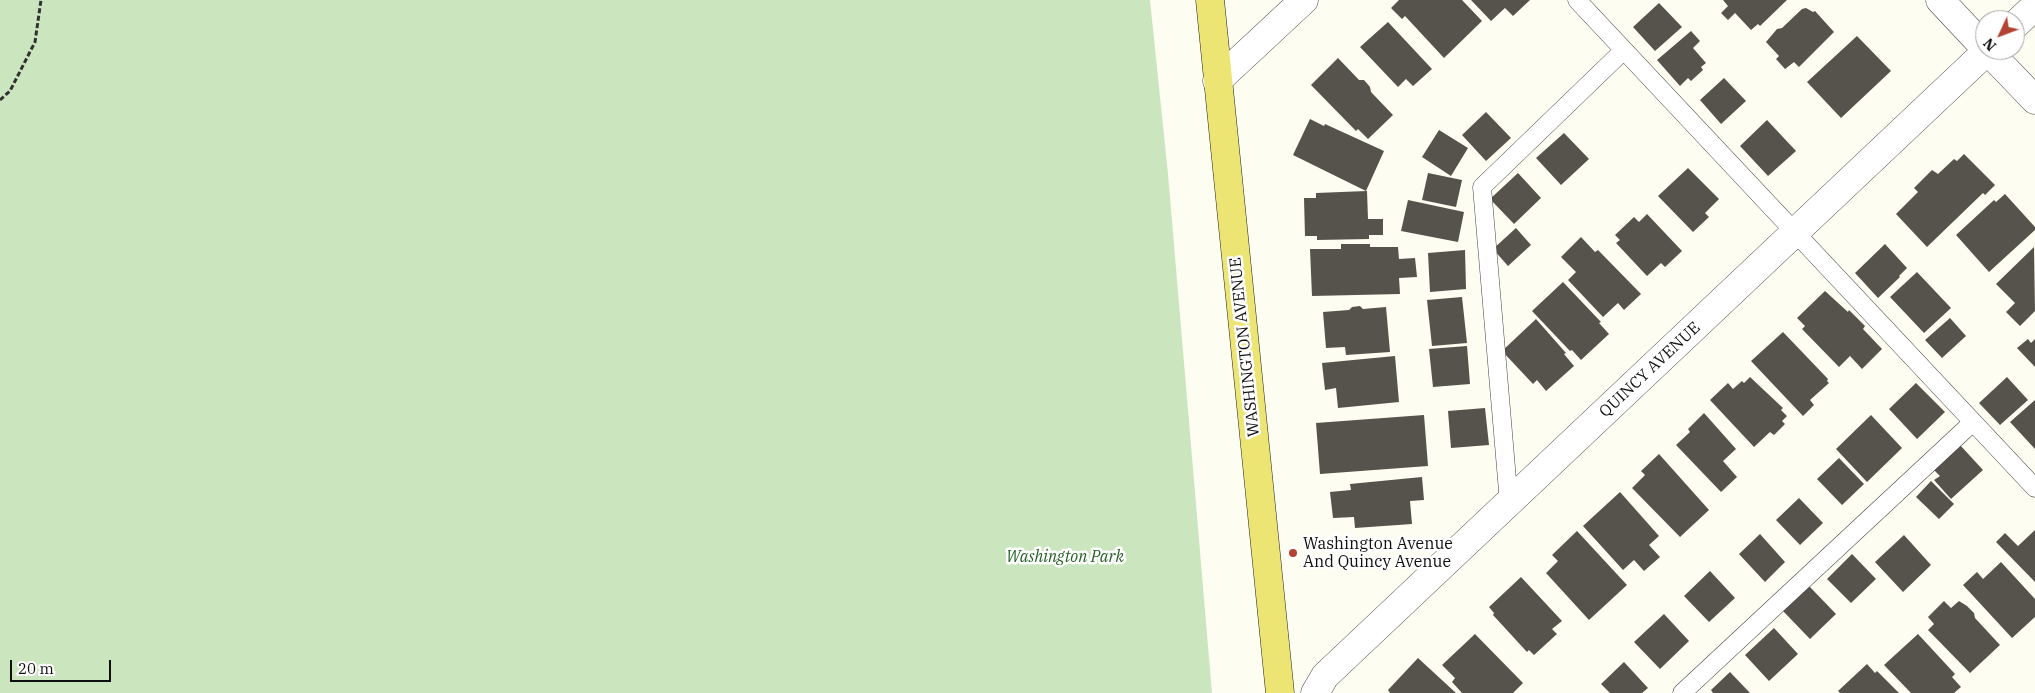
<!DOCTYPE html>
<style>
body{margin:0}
#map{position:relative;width:2035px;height:693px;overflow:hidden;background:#fefdf1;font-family:"IBM Plex Serif",serif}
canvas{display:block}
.north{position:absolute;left:1975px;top:10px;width:50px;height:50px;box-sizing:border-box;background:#fff;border:1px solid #9f9f9f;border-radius:50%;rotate:227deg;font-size:14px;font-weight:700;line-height:20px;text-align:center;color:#0f0f0f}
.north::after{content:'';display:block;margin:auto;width:18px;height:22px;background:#b24333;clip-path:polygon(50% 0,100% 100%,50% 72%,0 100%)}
.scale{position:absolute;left:10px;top:660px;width:101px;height:22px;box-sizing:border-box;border:2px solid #0f0f0f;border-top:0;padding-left:6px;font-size:15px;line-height:18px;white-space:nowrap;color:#0f0f0f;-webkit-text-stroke:4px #fff;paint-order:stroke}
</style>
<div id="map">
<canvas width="2035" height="693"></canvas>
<div class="north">N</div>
<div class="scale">20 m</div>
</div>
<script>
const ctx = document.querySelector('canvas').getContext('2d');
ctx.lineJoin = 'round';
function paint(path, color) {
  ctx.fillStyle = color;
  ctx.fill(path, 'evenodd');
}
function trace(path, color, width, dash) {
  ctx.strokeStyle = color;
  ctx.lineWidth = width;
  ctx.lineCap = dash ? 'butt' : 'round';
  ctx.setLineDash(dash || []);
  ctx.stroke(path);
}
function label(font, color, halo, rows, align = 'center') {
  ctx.font = font + ' "IBM Plex Serif",serif';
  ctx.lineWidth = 5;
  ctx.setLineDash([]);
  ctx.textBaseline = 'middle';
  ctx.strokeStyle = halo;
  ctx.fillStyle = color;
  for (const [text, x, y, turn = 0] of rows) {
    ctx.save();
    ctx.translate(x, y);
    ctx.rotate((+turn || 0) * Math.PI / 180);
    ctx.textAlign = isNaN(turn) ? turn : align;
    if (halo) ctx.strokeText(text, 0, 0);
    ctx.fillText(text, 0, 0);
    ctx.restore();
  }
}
paint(new Path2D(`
 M0 0H1150L1168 174 1212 693H0Z`), '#cbe6be');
paint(new Path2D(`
 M1399 0H1462L1482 21 1444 58 1405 16 1402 19 1391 8Z
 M1471 0H1530L1513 16 1505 8 1491 21Z
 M1723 0H1787L1760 26 1758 24 1751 30 1735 13 1728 20 1721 13 1728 6Z
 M1659 3 1682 27 1655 51 1633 27Z
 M1806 8 1813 12 1815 11 1834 32 1799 67 1794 62 1785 69 1776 59 1779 56 1766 42 1777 29 1782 28 1802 9Z
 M1388 22 1432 69 1413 86 1406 79 1398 87 1360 47Z
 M1691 31 1700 41 1693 48 1706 63 1701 67 1703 70 1691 81 1688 78 1680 86 1657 60Z
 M1857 36 1891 71 1841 118 1807 82Z
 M1338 58 1359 80H1364L1370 87 1371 92 1393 115 1368 139 1358 129 1356 131 1311 85Z
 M1724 78 1746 101 1721 124 1700 100Z
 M1486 112 1511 138 1486 161 1462 135Z
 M1310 119 1324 126 1325 124 1384 151 1366 191 1293 155Z
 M1767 120 1796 151 1768 176 1740 146Z
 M1439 130 1468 148 1451 176 1422 157Z
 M1564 133 1589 159 1561 185 1536 158Z
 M1964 154 1995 185 1985 195 1983 193 1927 247 1896 214 1918 192 1914 188 1932 170 1938 174 1954 159 1957 161Z
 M1688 168 1719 199 1705 213 1709 217 1693 232 1658 196Z
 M1428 173 1462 180 1456 207 1422 200Z
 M1518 173 1541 198 1514 224 1490 199Z
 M1367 191 1368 219H1383V235H1369V239L1317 240V236H1305L1304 198H1316V193Z
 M2005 194 2035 227V230L1989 272 1956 235 1994 200 1996 202Z
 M1408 200 1464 212 1458 242 1401 231Z
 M1647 214 1682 251 1665 267 1661 263 1647 276 1616 243 1620 240 1615 235 1634 217 1639 222Z
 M1516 228 1531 245 1508 266 1493 249Z
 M1581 237 1595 252 1598 250 1641 294 1624 310 1618 303 1603 317 1568 280 1576 272 1561 257Z
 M1341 244H1370V247H1398L1399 259 1415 258 1417 277 1399 278 1400 294 1312 296 1310 249H1341Z
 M1885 244 1907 268 1899 276 1900 277 1878 298 1855 273Z
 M2034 247 2035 311 2020 326 2006 312 2015 303 1996 284Z
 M1465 250 1466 289 1430 292 1428 253Z
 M1917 272 1951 308 1924 333 1890 297Z
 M1563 282 1601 322 1599 323 1609 334 1581 360 1572 350 1570 351 1532 311Z
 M1825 291 1848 312 1849 310 1865 326 1863 329 1882 349 1862 369 1850 356 1839 367 1802 329 1805 326 1797 318Z
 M1462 297 1467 343 1432 346 1427 300Z
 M1360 306 1363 309 1386 307 1390 352 1346 355 1345 347 1326 348 1323 312 1349 310 1352 307Z
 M1950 318 1966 336 1942 358 1925 340Z
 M1536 319 1566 353 1564 354 1574 366 1546 391 1537 380 1533 384 1502 351Z
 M1783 332 1828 379 1827 381 1829 383 1810 400 1814 405 1803 416 1751 361Z
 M2028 339 2031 343 2035 339V367L2017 348Z
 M1467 346 1470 384 1433 387 1429 349Z
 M1395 356 1399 402 1338 408 1336 388 1325 390 1322 363Z
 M1750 377 1783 408 1781 410 1787 416 1782 421 1785 424 1774 435 1770 432 1754 447 1710 400 1728 383 1733 389 1742 381 1744 383Z
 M2007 377 2028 400 2000 425 1979 403Z
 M1916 383 1945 412 1917 439 1889 409Z
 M2035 400V449L2010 422Z
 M1485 408 1489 445 1451 448 1448 411Z
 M1704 413 1736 449 1723 461 1737 477 1721 492 1676 445 1690 432 1688 429Z
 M1424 415 1428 466 1320 474 1316 423Z
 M1871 415 1902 448 1867 482 1836 449Z
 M1960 445 1983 470 1951 499 1934 480 1940 476 1933 469Z
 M1659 454 1709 510 1680 537 1632 488 1645 475 1641 471Z
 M1839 458 1864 484 1842 505 1817 479Z
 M1422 477 1424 500 1410 501 1412 524 1355 528 1354 517 1333 518 1330 492 1351 490 1350 484Z
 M1931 481 1954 504 1939 519 1916 497Z
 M1620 492 1659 536 1649 545 1660 557 1644 571 1634 560 1623 570 1583 526Z
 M1799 498 1823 523 1800 545 1776 520Z
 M2035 530V582L1996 542 2005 533 2018 546Z
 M1577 531 1627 585 1589 620 1546 573 1558 561 1552 555Z
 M1760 534 1785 562 1765 582 1739 554Z
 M1904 535 1931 565 1903 592 1875 562Z
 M1852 554 1876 579 1851 603 1827 579Z
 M2001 562 2035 599V617L2012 638 1963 585 1977 572 1983 579Z
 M1710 571 1735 598 1709 622 1684 596Z
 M1521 577 1562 621 1552 629 1557 634 1534 655 1529 650 1527 652 1493 615 1494 613 1489 607Z
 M1809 586 1836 614 1810 639 1783 611Z
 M1944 601 1951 608 1959 601 1967 606 1974 613 1975 618 2000 645 1970 673 1928 630 1934 624 1928 617Z
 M1664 614 1689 641 1660 669 1634 642Z
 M1774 628 1798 654 1769 681 1745 655Z
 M1475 634 1523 683 1513 693H1462L1452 682 1455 678 1442 665Z
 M1918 634 1955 674 1952 677 1961 687 1954 693H1911L1884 665Z
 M1418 658 1456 693H1390L1388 690Z
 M1624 662 1648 688 1642 693H1610L1601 684Z
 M1867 664 1875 673 1877 671 1899 693H1840L1838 691Z
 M1730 672 1750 693H1713L1711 690Z`), '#56524c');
const service = new Path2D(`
 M1577 0 2035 488
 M1509 503 1482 187 1624 50
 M1682 693 1973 422`);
const minor = new Path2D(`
 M1940 0 1985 48
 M2015 25 2035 6
 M1987 50 2035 100
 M1217 81 1304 0
 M1315 693 1325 676 1988 50`);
const primary = new Path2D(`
 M1210 0 1280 693`);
trace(service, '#424242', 19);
trace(minor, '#424242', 29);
trace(primary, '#202020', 29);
trace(new Path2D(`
 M0 100 10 91 35 42 41 0`), '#313131', 3, [5, 2.5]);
trace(service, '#fff', 18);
trace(minor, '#fff', 28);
trace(primary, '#ece473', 28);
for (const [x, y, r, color] of [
 [1293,553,5,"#b24333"]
]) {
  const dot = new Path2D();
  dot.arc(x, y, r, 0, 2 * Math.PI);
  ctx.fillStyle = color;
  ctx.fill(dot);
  trace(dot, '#fff', 2);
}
label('16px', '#0f0f0f', '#fff', [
 ["WASHINGTON AVENUE",1245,347,-96],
 ["QUINCY AVENUE",1650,370,-43]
]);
label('16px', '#0f0f0f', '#fff', [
 ["Washington Avenue",1303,544],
 ["And Quincy Avenue",1303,562]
], 'left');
label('italic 16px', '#266124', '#fff', [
 ["Washington Park",1065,557]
]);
</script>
